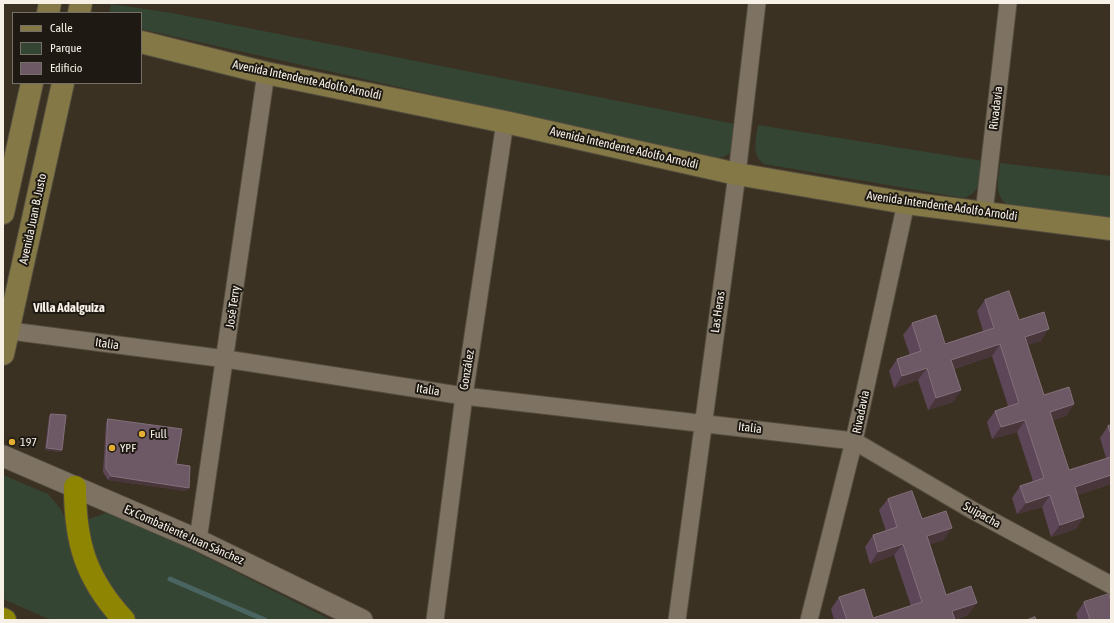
<!DOCTYPE html>
<meta charset="utf-8">
<style>
body{margin:0}
#map{position:relative;width:1114px;height:623px;overflow:hidden;background:#3a3122;font-family:"Asap Condensed",sans-serif}
canvas{display:block}
.frame{position:absolute;inset:0;border:4px solid #f7f0e7;pointer-events:none}
.legend{position:absolute;left:12px;top:12px;width:130px;height:72px;box-sizing:border-box;background:#1e1a13;border:1px solid #757068;margin:0;padding:5px 7px;list-style:none;font-size:12px;color:#f7f0e7}
.legend li{display:flex;align-items:center;gap:8px;height:20px}
.legend b{width:20px;border:1px solid #757068}
</style>
<div id="map">
<canvas width="1114" height="623"></canvas>
<div class="frame"></div>
<ul class="legend">
<li><b style="height:5px;background:#837846"></b>Calle</li>
<li><b style="height:11px;background:#344533"></b>Parque</li>
<li><b style="height:11px;background:#6d5866"></b>Edificio</li>
</ul>
</div>
<script>
const ctx = document.querySelector('canvas').getContext('2d');
ctx.lineJoin = 'round';
function paint(path, color) {
  ctx.fillStyle = color;
  ctx.fill(path, 'evenodd');
}
function trace(path, color, width, dash) {
  ctx.strokeStyle = color;
  ctx.lineWidth = width;
  ctx.lineCap = dash ? 'butt' : 'round';
  ctx.setLineDash(dash || []);
  ctx.stroke(path);
}
function label(font, color, halo, rows, align = 'center') {
  ctx.font = font + ' "Asap Condensed",sans-serif';
  ctx.lineWidth = 4;
  ctx.setLineDash([]);
  ctx.textBaseline = 'middle';
  ctx.strokeStyle = halo;
  ctx.fillStyle = color;
  for (const [text, x, y, turn = 0] of rows) {
    ctx.save();
    ctx.translate(x, y);
    ctx.rotate((+turn || 0) * Math.PI / 180);
    ctx.textAlign = isNaN(turn) ? turn : align;
    if (halo) ctx.strokeText(text, 0, 0);
    ctx.fillText(text, 0, 0);
    ctx.restore();
  }
}
paint(new Path2D(`
 M111 4 172 13 735 124 733 144 730 153 723 157 715 158 141 29V13H109Z
 M758 125 983 161C980 177 982 192 964 198L764 164C751 155 756 139 758 125Z
 M1000 163 1111 176V220L1008 205C993 196 999 178 1000 163Z
 M3 475 48 494 60 508 117 620H51L3 599Z
 M106 513 125 516 331 620H138L119 600 96 562 86 531 89 519Z`), '#344533');
trace(new Path2D(`
 M170 579 265 620`), '#4a6462', 5);
const minor = new Path2D(`
 M984 213 1008 3
 M3 330 226 359 464 396 854 441 972 510 1111 585
 M198 540 266 73
 M435 620 464 396 505 122
 M677 620 737 174 757 3
 M809 620 854 441 906 203`);
const tertiary = new Path2D(`
 M3 456 198 540 362 620`);
const secondary = new Path2D(`
 M48 13 50 3
 M79 13 81 3
 M141 42 266 73 505 122 737 174 906 203 1111 229
 M3 213 32 83
 M3 354 63 83`);
const motorway = new Path2D(`
 M75 487C75 543 86 579 124 620
 M3 619 5 620`);
trace(minor, '#544d3f', 19);
trace(tertiary, '#544d3f', 23);
trace(secondary, '#544d3f', 24);
trace(motorway, '#544d3f', 24);
trace(minor, '#7e7363', 17);
trace(tertiary, '#7e7363', 21);
trace(secondary, '#837846', 22);
trace(motorway, '#8e8502', 22);
paint(new Path2D(`
 M985 300 1019 320 1041 341 1027 345 1044 395 1074 404 1066 416 1052 420 1069 470 1106 458 1100 438 1108 426 1111 425V484L1077 495 1076 529 1051 537 1042 507 1017 514 1012 498 1020 486 1033 481 1017 432 992 439 987 422 995 411 1008 406 992 356 954 369 961 390 953 402 928 410 918 380 894 388 889 371 897 359 910 355 903 335 912 323 945 344 983 331 977 311Z
 M51 414 62 450 60 452 45 450 49 416Z
 M108 419 176 464 186 491 108 480 103 472 106 423Z
 M888 499 922 519 944 540 930 544 946 595 968 615 955 620H834L831 609 839 597 873 618 911 606 894 555 870 564 865 547 873 535 886 531 879 510Z
 M1084 602 1111 620H1078L1076 614Z`), '#5d4657');
paint(new Path2D(`
 M1049 329 1041 341 1016 349 1025 337Z
 M1000 344 992 356 943 372 951 360Z
 M927 368 918 380 894 388 902 376Z
 M961 390 953 402 928 410 936 398Z
 M1074 404 1066 416 1041 424 1050 412Z
 M1025 420 1017 432 992 439 1001 427Z
 M47 448 62 450 60 452 45 450Z
 M1111 475V484L1066 499 1075 487Z
 M111 476 189 488 186 491 108 480Z
 M1050 495 1042 507 1017 514 1026 503Z
 M1084 517 1076 529 1051 537 1060 525Z
 M952 528 944 540 919 548 927 536Z
 M903 544 894 555 870 564 878 552Z
 M977 603 968 615 954 620 952 611Z`), '#48363b');
const building = new Path2D(`
 M1009 291 1019 320 1044 312 1049 329 1025 337 1044 395 1069 387 1074 404 1050 412 1069 470 1111 457V475L1075 487 1084 517 1060 525 1050 495 1026 503 1020 486 1044 478 1025 420 1001 427 995 411 1019 403 1000 344 951 360 961 390 936 398 927 368 902 376 897 359 921 351 912 323 936 315 945 344 994 328 985 300Z
 M51 414 66 415 62 450 47 448Z
 M108 419 182 429 176 464 190 466 189 488 111 476 106 468Z
 M1111 425V435L1108 426Z
 M912 491 922 519 946 511 952 528 927 536 946 595 971 586 977 603 952 611 955 620H928V619L924 620H847L839 597 864 589 873 618 922 602 903 544 878 552 873 535 897 527 888 499Z
 M1109 594 1111 601V620H1090L1084 602Z
 M1035 617 1036 620H1027Z`);
paint(building, '#6d5866');
trace(building, '#83707a', 1);
for (const [x, y, r, color] of [
 [142,434,4,"#e4ae35"],
 [12,442,4,"#e4ae35"],
 [112,448,4,"#e4ae35"]
]) {
  const dot = new Path2D();
  dot.arc(x, y, r, 0, 2 * Math.PI);
  ctx.fillStyle = color;
  ctx.fill(dot);
  trace(dot, '#1e1a13', 1.5);
}
label('12px', '#f7f0e7', '#1e1a13', [
 ["Avenida Intendente Adolfo Arnoldi",307,80,12],
 ["Rivadavia",996,108,-83],
 ["Avenida Intendente Adolfo Arnoldi",624,148,13],
 ["Avenida Intendente Adolfo Arnoldi",942,206,8],
 ["Avenida Juan B. Justo",33,219,-78],
 ["José Terry",233,307,-82],
 ["Las Heras",718,312,-82],
 ["Italia",107,344,8],
 ["González",467,370,-81],
 ["Italia",428,390,9],
 ["Rivadavia",861,412,-78],
 ["Italia",750,428,7],
 ["Suipacha",982,515,29],
 ["Ex Combatiente Juan Sánchez",184,535,24]
]);
label('12px', '#f7f0e7', '#1e1a13', [
 ["Full",150,434],
 ["197",20,442],
 ["YPF",120,448]
], 'left');
label('bold 13px', '#f7f0e7', '#1e1a13', [
 ["Villa Adalguiza",69,308]
]);
</script>
